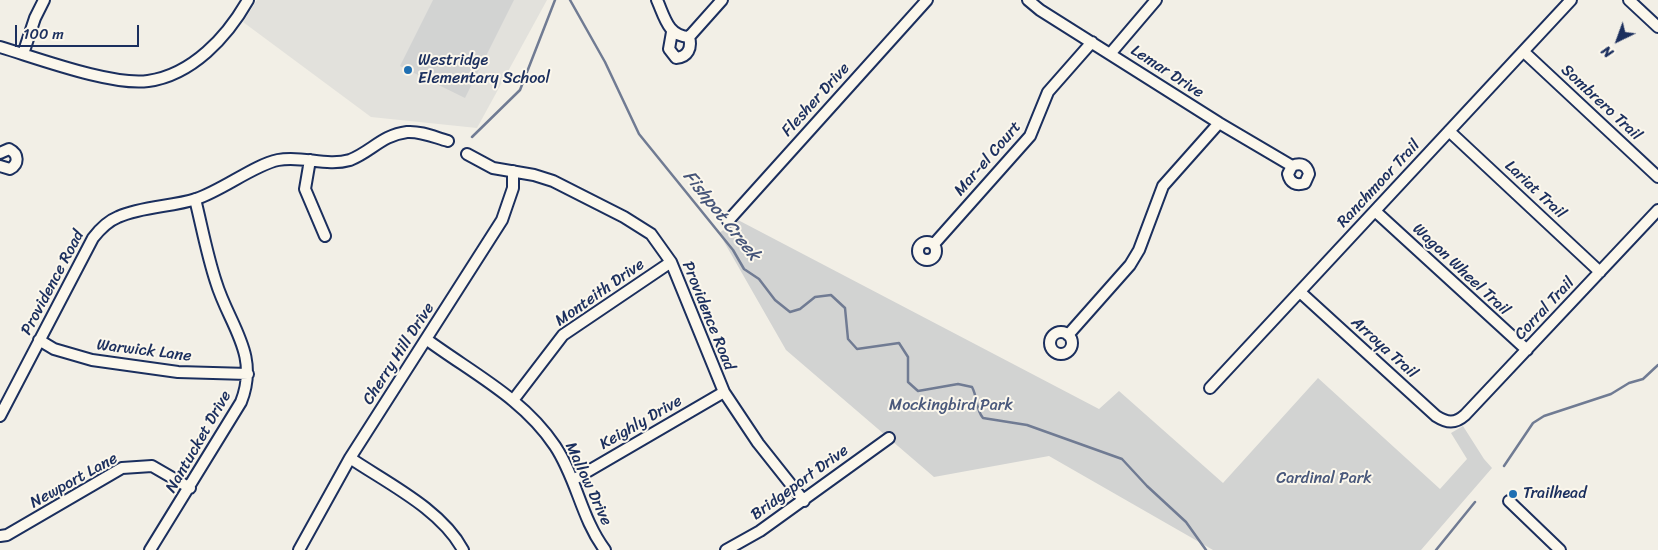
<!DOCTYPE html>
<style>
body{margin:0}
#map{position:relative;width:1658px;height:550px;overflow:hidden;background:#f2efe6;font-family:Sriracha,sans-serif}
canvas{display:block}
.north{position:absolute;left:1593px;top:15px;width:50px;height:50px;-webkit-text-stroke:4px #fbf7ec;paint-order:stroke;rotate:222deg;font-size:14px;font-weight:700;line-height:20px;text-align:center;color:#1b2f5e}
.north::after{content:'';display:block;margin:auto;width:18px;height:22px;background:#1b2f5e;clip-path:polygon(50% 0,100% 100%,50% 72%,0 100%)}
.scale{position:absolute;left:15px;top:25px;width:124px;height:22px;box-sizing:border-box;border:2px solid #1b2f5e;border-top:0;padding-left:6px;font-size:15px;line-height:18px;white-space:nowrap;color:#1b2f5e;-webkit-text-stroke:4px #fbf7ec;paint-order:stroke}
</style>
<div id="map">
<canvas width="1658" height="550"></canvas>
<div class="north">N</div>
<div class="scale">100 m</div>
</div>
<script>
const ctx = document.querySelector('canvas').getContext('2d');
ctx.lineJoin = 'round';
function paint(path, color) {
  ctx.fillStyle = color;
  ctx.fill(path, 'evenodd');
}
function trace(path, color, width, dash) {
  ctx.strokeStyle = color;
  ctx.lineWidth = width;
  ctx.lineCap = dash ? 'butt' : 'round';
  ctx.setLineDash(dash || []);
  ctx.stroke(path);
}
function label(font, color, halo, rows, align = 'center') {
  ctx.font = font + ' Sriracha,sans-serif';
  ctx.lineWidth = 4;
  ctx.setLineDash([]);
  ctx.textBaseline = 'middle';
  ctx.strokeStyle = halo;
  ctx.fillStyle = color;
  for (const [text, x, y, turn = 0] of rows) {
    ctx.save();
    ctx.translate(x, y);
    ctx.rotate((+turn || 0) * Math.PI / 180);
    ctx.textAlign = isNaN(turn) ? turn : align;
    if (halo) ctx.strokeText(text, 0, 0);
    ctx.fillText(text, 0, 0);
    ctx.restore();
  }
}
paint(new Path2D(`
 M257 0H547L477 128 371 117 243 22Z`), '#e2e1dc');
paint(new Path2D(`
 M433 0H514L465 98 400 66Z
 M738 220 1099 409 1119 391 1223 483 1318 378 1440 489 1467 459 1451 433 1463 426 1484 459 1492 468 1421 550H1213L1049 456 934 477 786 350 719 233Z`), '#d2d3d2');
trace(new Path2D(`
 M570 0 605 62 639 134 733 250 744 269 759 279 775 300 790 312 800 309 815 297 831 295 845 308 848 339 857 349 899 343 908 357V382L918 391 958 384 972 387C978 398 975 408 983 418L1027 425 1122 459 1147 486 1186 522 1206 550
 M472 137 520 90 555 0
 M1504 466 1533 423 1544 416 1611 394 1629 383 1643 379 1658 365
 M1436 550 1475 502`), '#707b93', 2.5);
const minor = new Path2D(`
 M657 0C665 18 668 36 689 37
 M1028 0 1040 10 1219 123 1292 166C1301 162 1307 165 1309 174L1305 183C1296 186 1290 183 1288 174L1292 166
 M1629 0 1658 27
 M672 32 669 49 676 58C688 57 692 48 689 37
 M689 37 722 0
 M0 47C37 58 112 86 148 81 192 75 227 37 248 0
 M1524 52 1658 177
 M23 54 35 18 44 0
 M1110 54 1156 0
 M1449 131 1600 272
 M0 153 9 149C19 154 19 164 10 169L0 166
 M467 154 493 168 534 175 553 181 624 217 651 234 671 262 724 392 758 443 804 501
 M310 160 305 189 325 236
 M1375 211 1527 350
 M728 221 927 0
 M918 251a9 9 0 1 1 18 0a9 9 0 1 1-18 0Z
 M934 244 1030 136 1048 92 1092 42
 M1300 292 1436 416C1447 423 1455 424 1465 415L1658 210
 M1050 343a11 11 0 1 1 22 0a11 11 0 1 1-22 0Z
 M1068 335 1130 265 1139 250 1163 186 1219 123
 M426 339C472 373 523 398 555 446 577 479 581 518 605 550
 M39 340 54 349 92 360 178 372 248 374
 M1210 388 1571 0
 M514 399 563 335 671 262
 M0 416 93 238C100 229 108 221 118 217 143 206 171 207 196 199 223 190 254 165 278 160 302 155 326 167 350 160 371 152 382 135 407 132 421 131 434 137 448 141
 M350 458C387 483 441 509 463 550
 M573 480 724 392
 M1509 501 1560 550
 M0 536 7 535 122 468 152 466 190 488
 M150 550 241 402C260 354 229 325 216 282 207 255 202 227 195 199
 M299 550 350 458 502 220 513 188V171
 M726 550 760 531 889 438`);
trace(minor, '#1b2f5e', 14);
trace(minor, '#fbf7ec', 10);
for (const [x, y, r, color] of [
 [408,70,5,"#1f6fb2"],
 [1513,494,5,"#1f6fb2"]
]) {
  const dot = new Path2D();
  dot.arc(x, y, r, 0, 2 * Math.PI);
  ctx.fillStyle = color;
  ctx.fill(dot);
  trace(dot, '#fbf7ec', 2);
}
label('16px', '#1b2f5e', '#fbf7ec', [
 ["Westridge",418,61],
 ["Elementary School",418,79],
 ["Trailhead",1523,494]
], 'left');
label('16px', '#1b2f5e', '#fbf7ec', [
 ["Lemar Drive",1167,72,33],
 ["Flesher Drive",816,100,-48],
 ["Sombrero Trail",1601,103,43],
 ["Mar-el Court",988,159,-49],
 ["Ranchmoor Trail",1379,184,-47],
 ["Lariat Trail",1535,190,43],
 ["Wagon Wheel Trail",1461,270,43],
 ["Providence Road",53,283,-62],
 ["Monteith Drive",600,293,-35],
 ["Corral Trail",1545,309,-47],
 ["Providence Road",708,316,68],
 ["Arroya Trail",1384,348,42],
 ["Warwick Lane",144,351,7],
 ["Cherry Hill Drive",399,354,-57],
 ["Keighly Drive",641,423,-30],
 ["Nantucket Drive",199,442,-60],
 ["Newport Lane",74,481,-29],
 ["Bridgeport Drive",800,483,-36],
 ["Mallow Drive",588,484,65]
]);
label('16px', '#49587b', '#fbf7ec', [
 ["Mockingbird Park",951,406],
 ["Cardinal Park",1324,479]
]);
label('italic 18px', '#465579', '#fbf7ec', [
 ["Fishpot Creek",721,216,51]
]);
</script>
